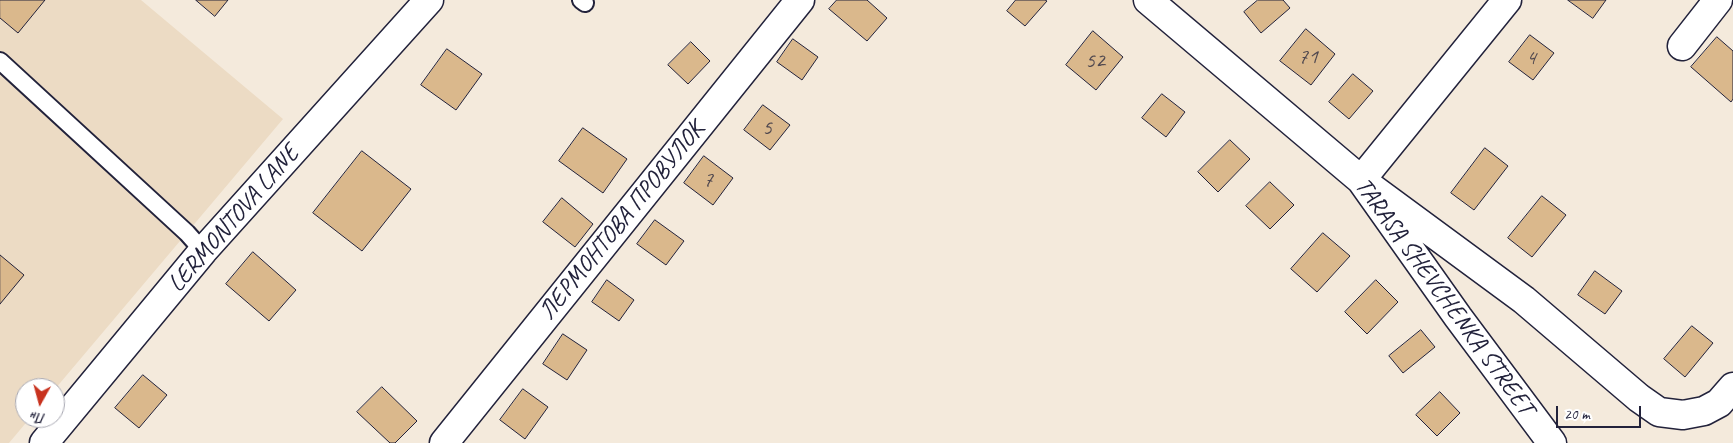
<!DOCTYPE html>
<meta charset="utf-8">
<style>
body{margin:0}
#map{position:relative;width:1733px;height:443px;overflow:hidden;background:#f4eadc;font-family:Caveat,sans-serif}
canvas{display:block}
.north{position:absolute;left:15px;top:378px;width:50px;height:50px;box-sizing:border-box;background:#fff;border:1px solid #a7a7b1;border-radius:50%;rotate:187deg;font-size:14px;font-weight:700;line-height:20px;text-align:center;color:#22223b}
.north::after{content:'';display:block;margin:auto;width:18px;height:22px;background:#c8321e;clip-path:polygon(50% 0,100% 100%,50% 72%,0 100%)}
.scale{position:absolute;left:1556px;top:406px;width:85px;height:22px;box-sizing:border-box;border:2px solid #22223b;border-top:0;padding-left:6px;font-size:15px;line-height:18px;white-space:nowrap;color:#22223b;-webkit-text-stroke:4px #fff;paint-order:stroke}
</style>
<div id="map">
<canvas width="1733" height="443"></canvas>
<div class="north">Пн</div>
<div class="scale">20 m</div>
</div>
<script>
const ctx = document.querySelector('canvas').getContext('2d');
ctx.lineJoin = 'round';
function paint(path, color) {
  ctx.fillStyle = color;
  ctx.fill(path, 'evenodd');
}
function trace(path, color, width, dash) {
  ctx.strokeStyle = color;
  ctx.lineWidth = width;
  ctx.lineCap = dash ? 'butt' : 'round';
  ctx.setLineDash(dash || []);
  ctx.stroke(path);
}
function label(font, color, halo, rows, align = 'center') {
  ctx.font = font + ' Caveat,sans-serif';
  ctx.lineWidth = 4;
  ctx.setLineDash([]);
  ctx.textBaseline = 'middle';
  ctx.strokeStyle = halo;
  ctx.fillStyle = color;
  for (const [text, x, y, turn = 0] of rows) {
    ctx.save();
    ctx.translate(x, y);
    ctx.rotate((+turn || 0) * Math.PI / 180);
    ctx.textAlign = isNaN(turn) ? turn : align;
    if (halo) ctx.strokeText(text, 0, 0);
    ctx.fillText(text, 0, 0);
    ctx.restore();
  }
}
paint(new Path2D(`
 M0 0H141L283 119 55 389 25 388V418H30L9 443H0Z`), '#ecdbc4');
const building = new Path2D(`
 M0 0H45L18 33 0 18Z
 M196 0H228L215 16Z
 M837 0H867L887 18 867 41 829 9Z
 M1016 0H1045L1047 1 1025 26 1007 11Z
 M1258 0H1283L1290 8 1261 33 1244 12Z
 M1568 0H1606L1593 18Z
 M1306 29 1335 54 1311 85 1280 61Z
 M1093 31 1123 57 1096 90 1066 65Z
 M1530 35 1554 53 1533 80 1509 62Z
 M1717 37 1733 51V99L1731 102 1691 67Z
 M793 39 818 57 802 80 777 62Z
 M691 42 710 61 688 84 668 65Z
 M447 49 482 74 456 110 421 85Z
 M1353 74 1373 91 1349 119 1329 102Z
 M1162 94 1185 112 1166 137 1142 118Z
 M763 105 790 125 770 150 744 130Z
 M583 128 627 159 603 193 559 161Z
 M1230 140 1250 159 1218 192 1198 172Z
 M1485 148 1508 166 1474 210 1451 193Z
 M362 151 411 189 362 251 313 213Z
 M704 156 733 178 713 205 684 183Z
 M1270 182 1294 205 1270 229 1246 206Z
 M1542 196 1566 215 1532 257 1508 238Z
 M562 198 593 224 575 247 543 222Z
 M655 220 684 241 666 265 637 244Z
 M1323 233 1350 256 1317 292 1291 269Z
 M253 252 296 290 269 321 226 284Z
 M0 255 24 275 0 304Z
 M1595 271 1622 291 1605 314 1578 295Z
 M607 280 634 300 619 321 592 302Z
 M1376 280 1398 302 1367 334 1345 312Z
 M1692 326 1713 343 1685 377 1664 359Z
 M1421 330 1435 347 1403 373 1389 356Z
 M563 334 587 350 567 380 543 364Z
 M143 375 167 395 139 428 115 408Z
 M382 387 417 421 395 443H390L357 412Z
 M523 389 548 407 525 439 500 420Z
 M1440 392 1460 413 1437 436 1416 415Z`);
paint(building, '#dab88c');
trace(building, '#22223b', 1);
const service = new Path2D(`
 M581 0 585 3
 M0 61 187 233 203 251`);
const minor = new Path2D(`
 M1148 0 1361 180 1458 317 1552 443
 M1507 0 1361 180 1524 300 1639 398 1659 412 1683 415 1704 411 1719 403 1733 387
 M1682 46 1718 0
 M44 443 203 251 429 0
 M444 443 800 0`);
trace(service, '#22223b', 20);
trace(minor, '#22223b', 31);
trace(service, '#fff', 16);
trace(minor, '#fff', 28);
label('22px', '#50484f', null, [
 ["71",1308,57],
 ["4",1531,58],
 ["52",1095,61],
 ["5",767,128],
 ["7",708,180]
]);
label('25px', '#22223b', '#fff', [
 ["LERMONTOVA LANE",234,219,-49],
 ["ЛЕРМОНТОВА ПРОВУЛОК",622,221,-51],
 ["TARASA SHEVCHENKA STREET",1444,297,54]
]);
</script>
